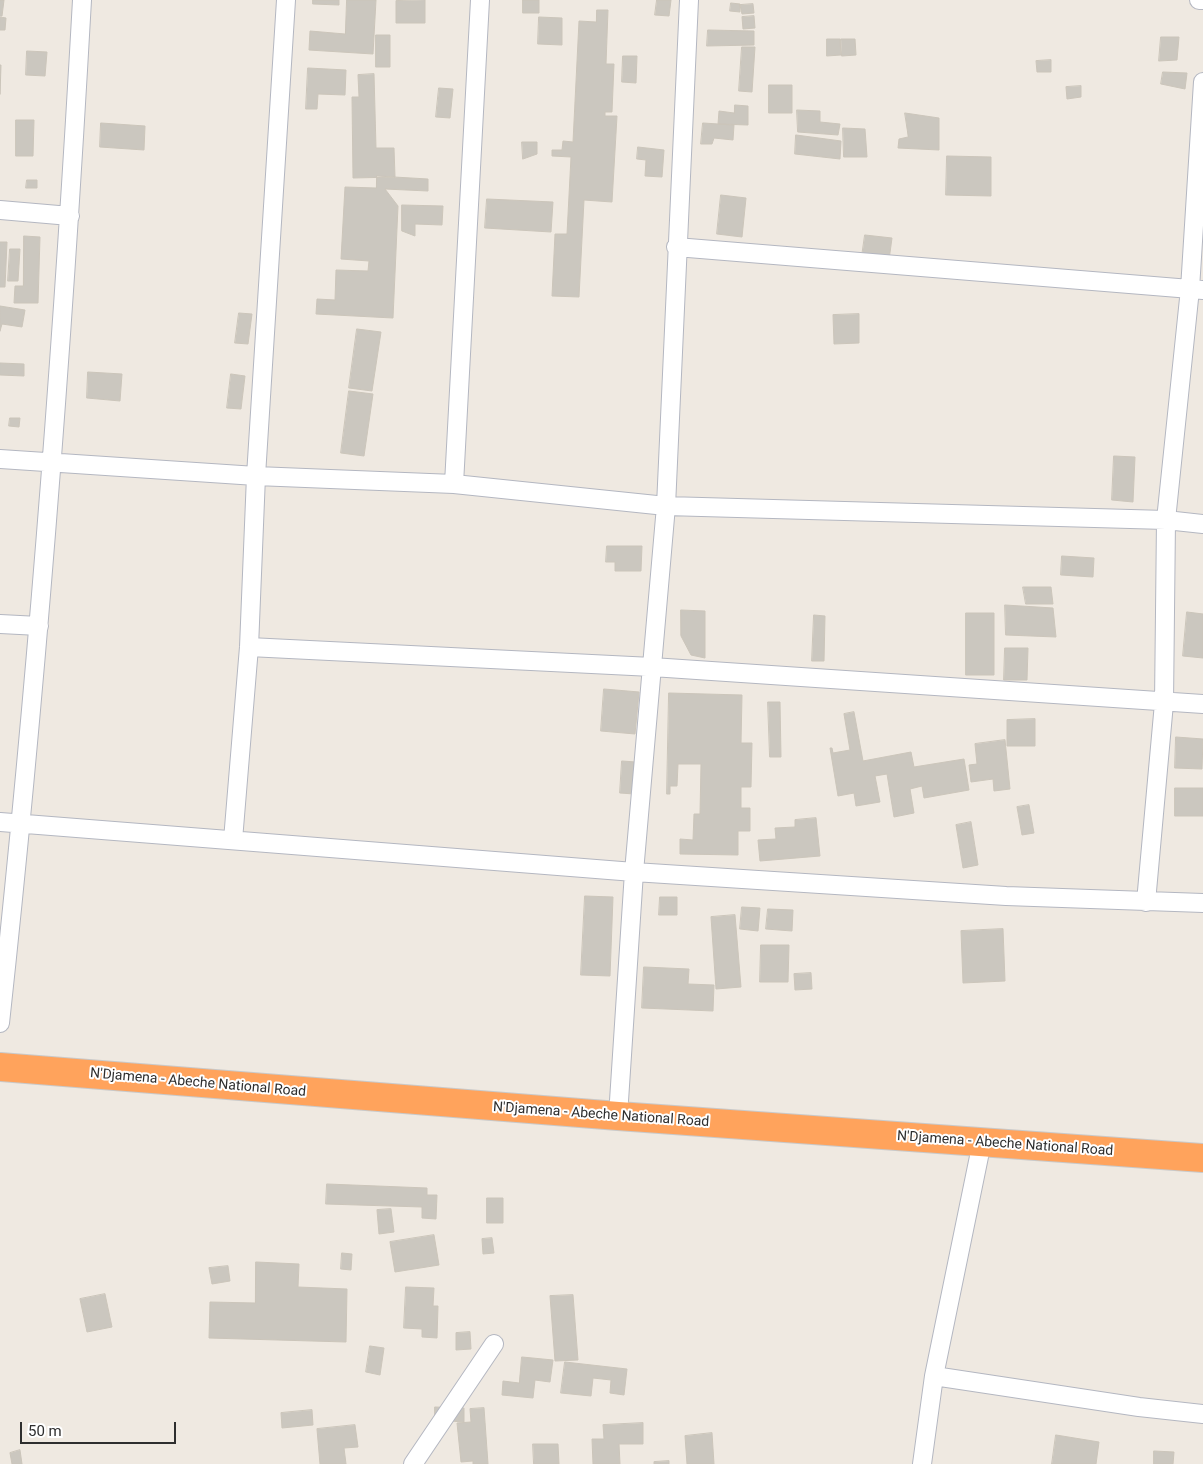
<!DOCTYPE html>
<style>
body{margin:0}
#map{position:relative;width:1203px;height:1464px;overflow:hidden;background:#efe9e1;font-family:Roboto,sans-serif}
canvas{display:block}
.scale{position:absolute;left:20px;top:1422px;width:156px;height:22px;box-sizing:border-box;border:2px solid #2e2e2e;border-top:0;padding-left:6px;font-size:15px;line-height:18px;white-space:nowrap;color:#2e2e2e;-webkit-text-stroke:4px #fff;paint-order:stroke}
</style>
<div id="map">
<canvas width="1203" height="1464"></canvas>
<div class="scale">50 m</div>
</div>
<script>
const ctx = document.querySelector('canvas').getContext('2d');
ctx.lineJoin = 'round';
function paint(path, color) {
  ctx.fillStyle = color;
  ctx.fill(path, 'evenodd');
}
function trace(path, color, width, dash) {
  ctx.strokeStyle = color;
  ctx.lineWidth = width;
  ctx.lineCap = dash ? 'butt' : 'round';
  ctx.setLineDash(dash || []);
  ctx.stroke(path);
}
function label(font, color, halo, rows, align = 'center') {
  ctx.font = font + ' Roboto,sans-serif';
  ctx.lineWidth = 4;
  ctx.setLineDash([]);
  ctx.textBaseline = 'middle';
  ctx.strokeStyle = halo;
  ctx.fillStyle = color;
  for (const [text, x, y, turn = 0] of rows) {
    ctx.save();
    ctx.translate(x, y);
    ctx.rotate((+turn || 0) * Math.PI / 180);
    ctx.textAlign = isNaN(turn) ? turn : align;
    if (halo) ctx.strokeText(text, 0, 0);
    ctx.fillText(text, 0, 0);
    ctx.restore();
  }
}
const building = new Path2D(`
 M0 0H4L2 16H0Z
 M313 0H339V5L313 4Z
 M347 0H376L373 54 309 50 310 31 345 34Z
 M425 0V23H396V1Z
 M523 0H539V13H523Z
 M657 0H671L669 16 655 15Z
 M731 3 740 4V12L730 11Z
 M753 4 754 13 742 14 740 5Z
 M597 10H608L606 64H614L612 112H605V116H617L612 202 584 200 579 297 552 296 555 234H567L571 157 552 156V150H562L563 141 573 142 579 21 596 22Z
 M754 16 755 28 743 29 742 17Z
 M0 17 6 18 5 30H0Z
 M539 17 562 18V45L538 44Z
 M708 30 754 31V45L707 46Z
 M376 35H390V67H376Z
 M1161 37H1179L1177 60 1159 61Z
 M827 39H840L841 55 827 56Z
 M841 39H855L856 55 842 56Z
 M742 47H755L752 92 739 91Z
 M27 51 47 52 45 76 26 75Z
 M623 56H637L636 83 622 82Z
 M1051 60V72H1037L1036 61Z
 M0 65H1L0 94Z
 M308 68 346 70 345 95 318 94 317 109H306Z
 M1163 72 1187 73 1185 89 1161 84Z
 M374 74 376 148H394L395 177 353 178 352 97H359L358 75Z
 M769 85H792V113H769Z
 M1081 86V97L1067 99 1066 87Z
 M439 88 453 89 450 118 436 117Z
 M735 105 748 106V125L718 124 719 111 734 113Z
 M797 110 820 111V122L840 124 838 135 798 132Z
 M905 113 939 118V150L898 148 899 139 908 137Z
 M16 120H34L33 156H16Z
 M101 123 145 126 144 150 100 147Z
 M703 123 734 125 733 140 714 138 712 144H701Z
 M843 128 865 129 867 157H844Z
 M796 135 841 141 840 159 795 154Z
 M522 142H537V154L523 159Z
 M638 147 664 150 662 177 645 176 646 160 637 159Z
 M947 156 991 157V196L946 195Z
 M377 176 428 179V191L385 189 398 206 393 318 316 314 317 299 335 300 336 270 368 271 369 261 341 259 345 187 376 188Z
 M27 180H37V188H26Z
 M721 195 746 198 742 237 717 234Z
 M487 199 553 202 551 232 485 228Z
 M402 205 443 206 442 225 415 224V236L402 231Z
 M865 235 892 238 889 260 862 256Z
 M24 236 40 237 38 303H14L15 286H23Z
 M0 242H7L5 287H0Z
 M10 249H20L18 281H8Z
 M0 306 25 310 22 327 2 324 0 331Z
 M239 313 252 314 248 344 235 343Z
 M859 314V343L834 344 833 315Z
 M357 329 381 332 372 391 349 388Z
 M0 363 24 364V376L0 375Z
 M88 372 122 374 120 401 87 398Z
 M231 374 245 376 241 409 227 408Z
 M349 391 373 394 364 456 341 453Z
 M10 418H20L19 427 9 426Z
 M1114 456 1135 457 1133 502 1112 500Z
 M607 546H642L641 571H615V562H606Z
 M1062 556 1094 558 1093 577 1061 575Z
 M1023 587H1051L1053 604H1026Z
 M1005 605 1053 608 1056 637 1006 635Z
 M681 610 705 611V658L691 655 681 636Z
 M1187 612 1203 614V658L1183 656Z
 M966 613H994V675H966Z
 M814 615 825 616 824 661H812Z
 M1005 648H1028L1027 680H1004Z
 M604 689 639 692 635 734 601 731Z
 M669 693 742 695 741 743H752L751 787H741V808H750V831H738V855L680 854V839L693 840 694 814H700L701 764H678L677 786H670V794H667Z
 M768 702H780L781 757H770Z
 M854 712 863 761 911 752 914 767 964 759 969 790 924 798 922 786 910 789 914 813 894 817 887 774 875 776 880 802 856 806 854 793 838 796 830 748H832L833 753 850 750 844 714Z
 M1035 719V746H1007V720Z
 M1176 737 1203 739 1202 769 1175 768Z
 M1005 740 1010 789 994 791 993 779 971 782 969 765 977 764 975 744Z
 M622 761 636 762 634 794 620 793Z
 M1175 788H1203V816H1175Z
 M1029 805 1034 833 1022 835 1017 807Z
 M816 818 820 856 760 861 758 840 776 839 775 828 795 827V820Z
 M971 822 978 865 963 868 956 825Z
 M585 896 613 897 610 976 581 975Z
 M660 897H677V915H659Z
 M742 907 760 908 758 931 740 929Z
 M768 909 793 910 792 931 766 929Z
 M735 915 741 987 716 989 711 917Z
 M1003 929 1005 981 963 983 961 931Z
 M761 945H789L788 982H760Z
 M644 967 689 969 688 984 714 985 713 1011 642 1008Z
 M811 973 812 989 795 990 794 974Z
 M327 1184 427 1188V1195H437L436 1219 422 1218V1207L326 1204Z
 M487 1198H503V1223H487Z
 M391 1209 394 1232 379 1234 377 1210Z
 M434 1235 439 1265 395 1272 390 1242Z
 M492 1238 494 1253 483 1254 482 1239Z
 M342 1253 352 1254 351 1270 341 1269Z
 M256 1262 299 1264 298 1287 347 1289 346 1342 209 1338 210 1302 255 1303Z
 M228 1266 230 1281 212 1284 209 1268Z
 M406 1287 434 1288 433 1306H438L437 1338 422 1337V1329L404 1328Z
 M105 1294 112 1327 87 1332 80 1299Z
 M573 1295 578 1360 555 1361 550 1296Z
 M470 1332 471 1349 456 1350V1333Z
 M370 1346 384 1348 380 1375 366 1372Z
 M522 1357 553 1360 550 1382 535 1380 533 1398 502 1395 503 1381 519 1383Z
 M565 1362 627 1369 624 1395 610 1393 611 1380 593 1378 591 1396 561 1393Z
 M435 1407 464 1408V1422L435 1420Z
 M484 1408 488 1464H473V1461L461 1462 457 1423 471 1422 470 1409Z
 M312 1410 313 1425 282 1428 281 1413Z
 M643 1423V1444H619L620 1464H593L592 1439H604L603 1425Z
 M355 1425 358 1447 344 1448 346 1464H320L317 1429Z
 M712 1433 714 1464H687L685 1436Z
 M1056 1435 1099 1442 1096 1464H1052Z
 M533 1444H558L559 1464H534Z
 M20 1450 22 1464H12L10 1453Z
 M1154 1451 1174 1452 1173 1464H1154Z
 M669 1461V1464H654V1462Z`);
paint(building, '#cbc7bf');
trace(building, '#cbc5ba', 1);
const street = new Path2D(`
 M1199 0H1203
 M0 210 70 216
 M676 247 1203 290
 M0 459 256 476 454 484 666 506 1166 520 1203 524
 M454 484 480 0
 M0 624 39 626
 M249 647 652 667 1203 704
 M0 822 634 872 1006 896 1203 903
 M233 840 249 647 256 476 286 0
 M1146 902 1164 703 1166 520 1190 289 1203 82
 M0 1023C37 683 63 342 82 0
 M618 1116 634 872 666 506 689 0
 M934 1376 1139 1407 1203 1414
 M413 1464 494 1344
 M922 1464 934 1376 982 1142`);
const highway = new Path2D(`
 M0 1067 618 1116 1203 1158`);
trace(street, '#b4b7c1', 20);
trace(highway, '#c9c9c9', 30);
trace(street, '#fff', 18);
trace(highway, '#ffa35c', 28);
label('14px', '#2e2e2e', '#fff', [
 ["N'Djamena - Abeche National Road",198,1083,5],
 ["N'Djamena - Abeche National Road",601,1115,4],
 ["N'Djamena - Abeche National Road",1005,1144,4]
]);
</script>
